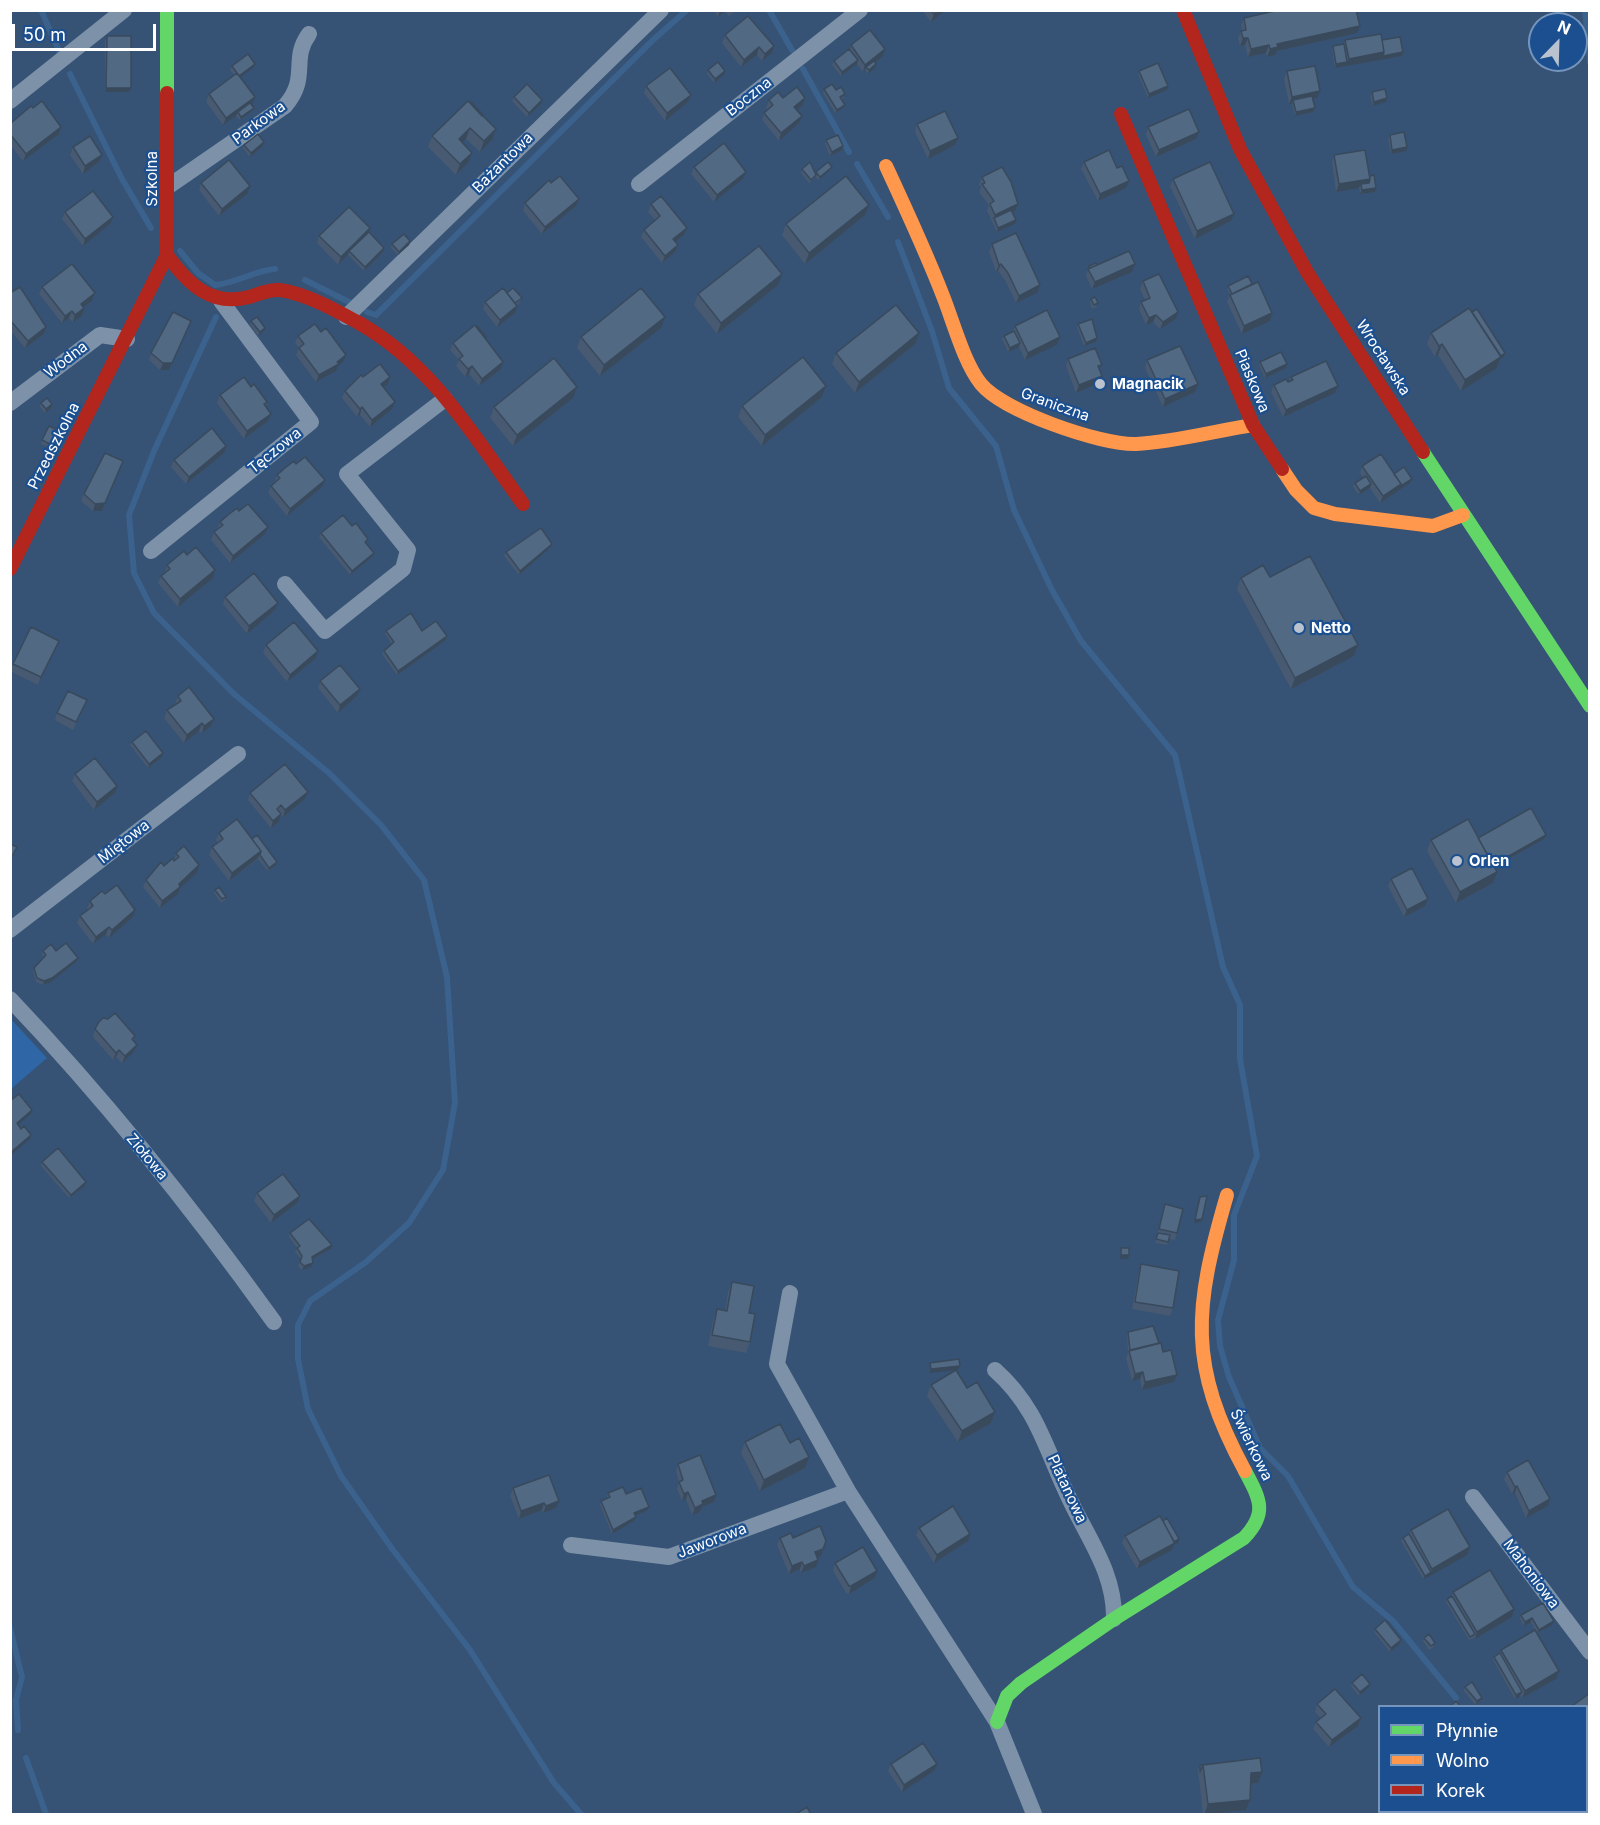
<!DOCTYPE html>
<meta charset="utf-8">
<style>
body{margin:0}
#map{position:relative;width:1600px;height:1825px;overflow:hidden;background:#365274;font-family:Inter,sans-serif}
canvas{display:block}
.frame{position:absolute;inset:0;border:12px solid #fff;pointer-events:none}
.legend{position:absolute;left:1378px;top:1705px;width:210px;height:108px;box-sizing:border-box;background:#1b4f8f;border:2px solid #7695bc;margin:0;padding:8px 10px;list-style:none;font-size:18px;color:#fff}
.legend li{display:flex;align-items:center;gap:12px;height:30px}
.legend b{width:30px;border:2px solid #7695bc}
.north{position:absolute;left:1528px;top:12px;width:60px;height:60px;box-sizing:border-box;background:#1b4f8f;border:2px solid #7695bc;border-radius:50%;rotate:23deg;font-size:16px;font-weight:700;line-height:24px;text-align:center;color:#fff}
.north::after{content:'';display:block;margin:auto;width:21px;height:27px;background:#b9c2ce;clip-path:polygon(50% 0,100% 100%,50% 72%,0 100%)}
.scale{position:absolute;left:12px;top:24px;width:144px;height:27px;box-sizing:border-box;border:3px solid #fff;border-top:0;padding-left:8px;font-size:18px;line-height:21px;white-space:nowrap;color:#fff;-webkit-text-stroke:4px #1b4f8f;paint-order:stroke}
</style>
<div id="map">
<canvas width="1600" height="1825"></canvas>
<div class="frame"></div>
<ul class="legend">
<li><b style="height:8px;background:#63d668"></b>Płynnie</li>
<li><b style="height:8px;background:#ff974d"></b>Wolno</li>
<li><b style="height:8px;background:#b3261e"></b>Korek</li>
</ul>
<div class="north">N</div>
<div class="scale">50 m</div>
</div>
<script>
const ctx = document.querySelector('canvas').getContext('2d');
ctx.lineJoin = 'round';
function paint(path, color) {
  ctx.fillStyle = color;
  ctx.fill(path, 'evenodd');
}
function trace(path, color, width, dash) {
  ctx.strokeStyle = color;
  ctx.lineWidth = width;
  ctx.lineCap = dash ? 'butt' : 'round';
  ctx.setLineDash(dash || []);
  ctx.stroke(path);
}
function label(font, color, halo, rows, align = 'center') {
  ctx.font = font + ' Inter,sans-serif';
  ctx.lineWidth = 4.5;
  ctx.setLineDash([]);
  ctx.textBaseline = 'middle';
  ctx.strokeStyle = halo;
  ctx.fillStyle = color;
  for (const [text, x, y, turn = 0] of rows) {
    ctx.save();
    ctx.translate(x, y);
    ctx.rotate((+turn || 0) * Math.PI / 180);
    ctx.textAlign = isNaN(turn) ? turn : align;
    if (halo) ctx.strokeText(text, 0, 0);
    ctx.fillText(text, 0, 0);
    ctx.restore();
  }
}
paint(new Path2D(`
 M10 1018 47 1058 11 1089H10Z`), '#2f66a5');
trace(new Path2D(`
 M41 10 59 51
 M769 10 792 50
 M1585 10 1590 62
 M803 69 849 152
 M70 74 122 179 151 228
 M857 164 888 217
 M898 242 932 331 949 388 996 446 1014 510 1052 590 1081 641 1175 755 1223 967 1240 1005V1059L1257 1156 1234 1215V1260L1218 1320 1220 1346 1229 1377 1260 1448 1288 1476 1353 1587 1393 1621 1456 1698
 M180 251 198 273 215 285C237 283 253 271 275 269
 M305 280 349 302
 M367 312 376 315 653 40 687 10
 M216 317 154 451 129 515 134 573 154 613 234 694 329 773 381 825 424 880 447 977 455 1103 443 1170 409 1223 366 1262 310 1301 298 1325V1359L308 1409 341 1476 393 1550 470 1650 554 1783 581 1814
 M10 1628 22 1677 16 1700 18 1730
 M26 1758 46 1814
 M1564 1812 1567 1814`), '#3b618d', 6);
trace(new Path2D(`
 M10 101 124 10
 M639 184 860 10
 M169 186 285 106C310 77 290 60 309 34
 M346 317 661 10
 M10 403 100 335 127 339
 M151 551 311 422 221 301
 M285 584 325 631 403 569 408 550 347 474 445 399
 M10 930 238 754
 M10 999C106 1100 193 1209 274 1322
 M790 1293 777 1364 848 1491 997 1722 1034 1814
 M995 1370C1038 1408 1046 1451 1070 1500 1089 1540 1115 1574 1114 1619
 M1473 1497 1590 1652
 M571 1545 669 1557 848 1491`), '#7d92a8', 16);
trace(new Path2D(`
 M167 10V93
 M1423 452 1590 706
 M997 1722 1007 1696 1021 1683 1114 1619 1244 1538C1268 1513 1260 1499 1245 1471
 M1586 1785 1590 1783`), '#63d668', 14);
trace(new Path2D(`
 M886 166C906 209 926 252 943 296 953 321 964 363 981 384 1003 411 1100 445 1136 444 1174 442 1215 431 1253 425
 M1282 469 1296 490 1314 508 1335 514 1433 526 1463 515
 M1227 1195C1194 1308 1187 1364 1245 1471`), '#ff974d', 14);
trace(new Path2D(`
 M1183 10 1240 149 1307 272 1423 452
 M1121 114 1253 425 1282 469
 M167 255C188 284 211 307 249 297 259 294 269 289 280 290 307 294 335 310 359 323 432 364 476 439 523 504
 M10 569 167 255V93
 M1534 1814 1539 1812`), '#b3261e', 14);
paint(new Path2D(`
 M713 10H737L729 16 725 11 718 17Z
 M922 10H946L931 22Z
 M1244 18 1357 33 1277 51 1275 55 1267 57 1266 53 1248 57 1245 45 1240 46 1238 38 1241 31H1242L1241 25Z
 M725 35 774 46 772 53 762 61 757 55 741 67 722 43Z
 M107 36 131 88 129 92H105V40Z
 M1345 40H1382L1403 52 1402 56 1335 68 1332 50 1333 46 1344 44Z
 M851 45 882 57 875 63V68L868 74 865 70 863 72 857 64 841 76 832 65 834 61 850 49Z
 M255 64 254 67 240 77 255 97 251 104 254 108 252 111 240 120 236 116 223 125 206 102 209 94 234 75 230 70 232 66Z
 M708 70 724 75 714 83 707 74Z
 M1139 71 1167 90 1148 98 1138 74Z
 M1287 71 1317 98 1313 99 1315 108 1313 112 1295 116 1292 104H1289L1284 79Z
 M646 86 691 95 688 102 665 121 644 93Z
 M824 89 836 90 844 98 842 99 845 105 843 108 835 113 823 93Z
 M1372 92 1387 98 1386 102 1373 106 1370 96Z
 M514 97 541 104 527 117 512 101Z
 M783 98H805L803 105 797 110 802 116 799 123 779 141 762 120 764 113 768 110 766 108 769 100Z
 M33 108 61 127 59 134 23 161 10 145V124Z
 M483 115V116L496 129 492 140 480 152 466 139 462 143 468 163 456 175 428 147 432 136Z
 M917 124 958 138 955 145 928 159 915 132Z
 M1148 127 1199 132 1196 139 1156 157 1146 135Z
 M1390 135 1406 151 1391 154 1388 139Z
 M826 140 842 150 830 156 825 144Z
 M264 142 263 146 250 157 243 148 244 145Z
 M73 147 102 155 99 162 83 174 70 155Z
 M1334 155 1370 176 1376 188 1375 192 1360 194 1359 188 1336 192 1332 163Z
 M1084 162 1126 188 1098 201 1081 169Z
 M694 167 746 172 743 179 714 202 691 174Z
 M832 167 830 170 819 180 815 177 814 179 809 183 801 173 802 169 815 174 816 172Z
 M982 177 1018 204 1015 211 1012 212 1015 224 997 232 987 211 989 205 979 192 981 187 979 184Z
 M1173 179 1231 221 1195 239 1170 186Z
 M201 183 247 194 219 216 199 190Z
 M579 199 576 206 542 234 523 211 525 203Z
 M651 204 687 228 684 235 675 242 678 245 675 252 662 263 641 237 644 230 655 220 648 212Z
 M65 212 110 224 83 246 62 219Z
 M865 215 805 264 782 235 786 224Z
 M370 228 369 232 383 252 364 271 348 255 338 265 317 243 319 236Z
 M410 241 409 245 398 255 391 248 392 244Z
 M992 244 1037 293 1016 303 1005 280 998 271 996 272 989 252Z
 M1135 264 1132 272 1092 289 1086 276 1089 266 1097 265Z
 M1143 281 1176 319 1160 329 1153 322 1146 325 1139 309 1141 302 1145 300 1140 289Z
 M1252 284 1272 313 1270 321 1242 334 1227 302 1230 295 1227 289 1228 286Z
 M778 285 717 334 694 305 698 294Z
 M42 287 95 293 92 301 84 307 82 316 73 322 69 318 62 323 39 294Z
 M10 293 46 327 44 334 25 348 10 330Z
 M507 293 522 298 520 302 517 305 515 313 497 327 483 309 485 302Z
 M1091 299 1097 307 1092 309 1090 303Z
 M191 321 169 370H160L149 360 151 353Z
 M251 321 264 331 258 336 250 325Z
 M1078 324 1097 338 1096 342 1084 346 1077 327Z
 M1015 326 1060 337 1057 345 1025 360 1019 347 1008 352 1002 339 1004 336 1013 331Z
 M661 328 600 376 577 348 581 337Z
 M1431 333 1505 353 1504 357 1500 359 1497 368 1461 391 1438 355 1435 357 1427 344Z
 M298 336 343 362 338 366 336 371 316 382 296 355 299 348 295 343Z
 M486 337 485 339 503 362 501 369 479 386 469 374 465 377 456 366 459 360 450 350 453 343Z
 M915 344 855 393 832 364 836 353Z
 M1068 359 1100 371 1099 383 1076 393 1066 366Z
 M1147 360 1198 384 1195 392 1163 407 1145 368Z
 M1260 362 1287 364 1286 368 1265 378 1259 365Z
 M363 377H390L388 384 384 387 395 402 392 409 370 427 360 415 357 417 342 398 345 391Z
 M1291 377 1338 386 1335 393 1283 417 1271 392 1274 385 1288 382 1289 381Z
 M826 386 822 397 762 446 738 417 742 406Z
 M251 387 267 402 266 406 271 414 268 421 244 439 217 403 220 395Z
 M573 398 513 446 490 418 494 407Z
 M41 403 51 408 45 413 40 407Z
 M57 430 49 447 41 444 42 440Z
 M224 453 186 484 171 467 174 460Z
 M123 461 102 511H93L81 501 84 494Z
 M296 464 322 487 287 516 268 493 271 486 274 483 277 475Z
 M1362 466 1394 474 1412 479 1410 483 1380 503 1370 488 1359 495 1353 487 1355 483 1363 478 1360 473Z
 M220 522 265 534 230 563 211 540 214 532 217 529Z
 M321 533 367 543H366L373 556 350 575 319 537Z
 M552 544 551 547 519 575 504 556 506 552Z
 M187 555 215 570 213 578 178 607 158 583 161 576 165 573 167 565Z
 M1270 577 1358 645 1354 656 1291 689 1237 589 1241 578Z
 M225 597 275 610 247 634 223 604Z
 M386 631H422L447 636 446 640 397 675 382 654 384 651 392 644 385 634Z
 M266 645 315 659 287 682 263 653Z
 M56 648 38 685 10 671 13 664Z
 M320 681 357 696 338 713 318 688Z
 M178 696 214 719 211 726 202 733 199 731 184 743 164 718 167 710 176 705 175 704Z
 M87 700 73 730 55 720 57 713Z
 M132 742 162 757 148 768 130 745Z
 M75 774 115 793 94 810 72 781Z
 M308 792 305 799 283 817 281 815 279 822 271 828 248 800 250 793Z
 M219 833 252 839 277 862 276 865 268 871 258 859 229 881 209 855 212 847 218 843 216 840Z
 M1546 835 1544 839 1494 867 1493 883 1456 903 1427 851 1431 840Z
 M176 853 197 873 180 888 178 894 160 908 143 887 146 880 174 860Z
 M1391 879 1428 899 1425 906 1404 917 1388 886Z
 M215 890 226 897 225 900 221 903 214 893Z
 M105 894 133 917 109 938 106 934 93 944 77 923 80 916 88 910 87 908 90 901Z
 M43 951H56L78 958 77 961 51 982 43 985 36 982 33 972 34 968 44 957 42 955Z
 M95 1029 135 1036 133 1041 137 1045 134 1052 122 1063 116 1057 113 1060 93 1037Z
 M42 1162 85 1186 69 1198 41 1166Z
 M257 1193 297 1203 271 1223 254 1201Z
 M1165 1204 1177 1233 1175 1240 1169 1239 1167 1245 1155 1243Z
 M290 1233 331 1249 312 1260 311 1267 302 1270 298 1266 301 1259 295 1252 297 1248 289 1237Z
 M1141 1264 1173 1308 1170 1316 1132 1309 1139 1271Z
 M732 1282 749 1313 750 1342 746 1353 708 1346 713 1320 717 1309 725 1311 728 1292Z
 M1128 1332 1159 1343 1163 1352 1174 1382 1142 1390 1140 1379 1132 1381 1126 1358 1128 1353 1127 1335Z
 M931 1385 967 1388 995 1412 991 1423 958 1442 927 1396Z
 M745 1442 790 1443 805 1468 760 1491 741 1453Z
 M678 1464 714 1502 702 1507 700 1512 692 1515 686 1499 682 1501 677 1489 679 1482 676 1471Z
 M1507 1472 1548 1506 1526 1518 1515 1493 1512 1494 1504 1479Z
 M513 1488 556 1508 543 1513 542 1510 519 1519 510 1496Z
 M608 1493 626 1494 649 1507 648 1510 635 1516 634 1521 612 1534 600 1505 601 1501 608 1498 607 1497Z
 M919 1528 968 1541 934 1563 916 1535Z
 M1411 1530 1470 1547 1467 1555 1423 1579 1401 1541 1403 1538 1409 1534Z
 M1125 1536 1178 1543 1174 1545 1172 1550 1137 1569 1122 1543Z
 M780 1538H793L826 1541 821 1556 817 1558 816 1567 801 1573 800 1569 789 1574 777 1545Z
 M835 1563 875 1578 849 1594 846 1593 833 1571Z
 M1453 1592 1514 1609 1512 1617 1475 1639 1474 1638 1469 1640 1446 1602 1447 1599 1452 1596Z
 M1543 1603 1552 1625 1537 1633 1531 1622 1524 1626 1520 1619 1521 1615Z
 M1375 1629 1401 1640 1400 1644 1390 1652 1374 1632Z
 M1424 1638 1434 1647 1429 1650 1423 1641Z
 M1501 1650 1556 1679 1522 1698 1520 1695 1515 1699 1493 1660 1494 1657 1500 1653Z
 M1352 1683 1370 1684 1369 1687 1359 1696 1351 1686Z
 M1465 1687 1482 1698 1480 1701 1475 1705 1464 1691Z
 M1317 1704 1361 1718 1358 1726 1329 1747 1313 1729 1316 1722 1321 1718 1315 1712Z
 M891 1764 934 1771 902 1792 888 1771Z
 M1200 1765 1258 1783 1251 1784 1250 1800 1246 1810 1203 1815 1198 1769Z`), '#475a72');
paint(new Path2D(`
 M723 10H726L718 17 719 13Z
 M939 10H946L931 22 934 14Z
 M1360 26 1357 33 1277 51 1275 55 1267 57 1270 49 1277 44Z
 M1243 38H1248L1245 45 1240 46Z
 M1269 45 1266 53 1248 57 1251 49Z
 M774 46 772 53 762 61 765 54Z
 M759 47 757 55 741 67 744 60Z
 M885 49 882 57 868 68 866 67 865 70 863 72 865 65Z
 M1384 52H1403L1402 56 1335 68 1336 64 1347 62 1349 59Z
 M858 60 857 64 841 76 842 72Z
 M255 64 254 67 237 80 239 76Z
 M876 64 875 68 868 74 869 70Z
 M725 71 724 75 714 83 715 79Z
 M1168 86 1167 90 1148 98 1149 94Z
 M106 88H131L129 92H105Z
 M1320 91 1317 98 1294 103 1293 100 1292 104H1289L1292 97Z
 M691 95 688 102 665 121 667 113Z
 M255 97 252 104 239 114 238 112 236 116 223 125 226 118Z
 M805 98 803 105 792 114 794 107Z
 M1387 98 1386 102 1373 106 1374 102Z
 M542 100 541 104 527 117 529 113Z
 M845 105 843 108 835 113 837 110Z
 M254 108 252 111 240 120 241 117Z
 M1315 108 1313 112 1295 116 1296 112Z
 M802 116 799 123 779 141 781 133Z
 M61 127 59 134 23 161 26 154Z
 M470 128 466 139 455 150 459 139Z
 M496 129 492 140 480 152 484 141Z
 M1199 132 1196 139 1156 157 1159 150Z
 M958 138 955 145 928 159 930 151Z
 M264 142 263 146 250 157 251 153Z
 M843 146 842 150 830 156 832 152Z
 M1407 147 1406 151 1391 154 1392 150Z
 M472 153 468 163 456 175 460 164Z
 M102 155 99 162 83 174 85 166Z
 M832 167 830 170 819 180 820 177Z
 M746 172 743 179 714 202 717 195Z
 M1370 179 1367 186 1361 184 1359 188 1336 192 1339 184Z
 M1129 181 1126 188 1098 201 1100 194Z
 M250 186 247 194 219 216 222 209Z
 M1376 188 1375 192 1360 194 1362 190Z
 M579 199 576 206 542 234 545 227Z
 M1018 204 1015 211 995 221 994 218 995 215Z
 M869 205 865 215 805 264 809 253Z
 M1234 214 1231 221 1195 239 1197 231Z
 M113 217 110 224 83 246 85 239Z
 M1016 220 1015 224 997 232 998 228Z
 M370 228 367 236 349 251 348 255 338 265 341 257Z
 M687 228 684 235 670 246 673 239Z
 M410 241 409 245 398 255 399 252Z
 M678 245 675 252 662 263 665 256Z
 M384 248 383 252 364 271 365 267Z
 M1001 264 998 271 996 272 999 265Z
 M1135 264 1132 272 1092 289 1095 282Z
 M782 274 778 285 717 334 721 323Z
 M1040 285 1037 293 1016 303 1019 296Z
 M95 293 92 301 78 311 81 304Z
 M517 306 515 313 497 327 500 320Z
 M84 308 82 316 73 322 75 315Z
 M72 311 69 318 62 323 65 316Z
 M1178 312 1176 319 1160 329 1163 322Z
 M1272 313 1270 321 1242 334 1244 326Z
 M1156 315 1153 322 1146 325 1149 318Z
 M665 317 661 328 600 376 604 365Z
 M191 321 169 370H160L163 363Z
 M46 327 44 334 25 348 28 341Z
 M265 328 264 331 258 336 260 332Z
 M919 333 915 344 855 393 859 382Z
 M1060 337 1057 345 1025 360 1028 353Z
 M1097 338 1096 342 1084 346 1086 343Z
 M1020 343 1019 347 1008 352 1010 348Z
 M1442 344 1438 355 1435 357 1439 346Z
 M1505 353 1504 357 1500 359 1497 368 1461 391 1465 380Z
 M346 355 343 362 338 366 336 371 316 382 319 375Z
 M503 362 501 369 479 386 482 379Z
 M1287 364 1286 368 1265 378 1266 374Z
 M472 366 469 374 465 377 468 369Z
 M1102 376 1099 383 1076 393 1079 385Z
 M390 377 388 384 378 391 381 384Z
 M1198 384 1195 392 1163 407 1165 399Z
 M826 386 822 397 762 446 765 435Z
 M1338 386 1335 393 1283 417 1286 410Z
 M577 387 573 398 513 446 517 435Z
 M395 402 392 409 370 427 372 420Z
 M52 404 51 408 45 413 46 409Z
 M362 407 360 415 357 417 360 409Z
 M271 414 268 421 244 439 247 431Z
 M226 446 224 453 186 484 189 477Z
 M123 461 102 511H93L95 504Z
 M1412 479 1410 483 1380 503 1383 496 1401 484Z
 M325 480 322 487 287 516 290 509Z
 M1371 484 1370 488 1359 495 1360 491Z
 M268 527 265 534 230 563 233 556Z
 M552 544 551 547 519 575 520 571Z
 M374 553 373 556 350 575 352 571Z
 M215 570 213 578 178 607 180 599Z
 M278 603 275 610 247 634 249 626Z
 M447 636 446 640 397 675 398 671Z
 M59 641 56 648 38 685 41 677Z
 M1358 645 1354 656 1291 689 1295 678Z
 M318 651 315 659 287 682 290 675Z
 M360 689 357 696 338 713 340 705Z
 M214 719 211 726 202 733 204 726Z
 M202 723 199 731 184 743 187 735Z
 M163 753 162 757 148 768 149 764Z
 M117 786 115 793 94 810 97 802Z
 M308 792 305 799 283 817 285 810Z
 M281 814 279 822 271 828 273 821Z
 M1546 835 1544 839 1487 871 1488 868Z
 M261 851 258 858 229 881 232 873Z
 M277 862 276 865 268 871 269 868Z
 M199 865 197 873 180 888 178 894 160 908 162 901Z
 M1497 872 1493 883 1456 903 1460 892Z
 M1428 899 1425 906 1404 917 1407 910Z
 M135 910 133 917 109 938 112 930Z
 M109 927 106 934 93 944 96 937Z
 M78 958 77 961 51 982 43 985 44 981Z
 M137 1045 134 1052 122 1063 125 1056Z
 M119 1050 116 1057 113 1060 116 1053Z
 M32 1110 31 1114 15 1127 17 1123Z
 M31 1135 30 1139 10 1156V1153Z
 M86 1182 85 1186 69 1198 71 1195Z
 M300 1196 297 1203 271 1223 274 1215Z
 M1202 1219 1201 1222 1194 1223 1195 1220Z
 M332 1245 331 1249 311 1260 312 1257Z
 M1121 1255H1129L1128 1259H1120Z
 M313 1263 311 1267 302 1270 304 1266Z
 M960 1366 958 1370 929 1373 931 1369Z
 M1143 1372 1140 1379 1132 1381 1135 1374Z
 M1177 1375 1174 1382 1142 1390 1145 1382Z
 M995 1412 991 1423 958 1442 962 1431Z
 M809 1457 805 1468 760 1491 764 1480Z
 M1517 1486 1515 1493 1512 1494 1515 1487Z
 M688 1492 686 1499 682 1501 684 1494Z
 M716 1495 714 1502 702 1507 700 1512 692 1515 695 1508 702 1501Z
 M1550 1499 1548 1506 1526 1518 1529 1511Z
 M559 1501 556 1508 543 1513 546 1506Z
 M544 1503 542 1510 519 1519 521 1511Z
 M649 1507 648 1510 632 1517 634 1513Z
 M636 1517 634 1521 612 1534 613 1530Z
 M970 1534 968 1541 934 1563 937 1555Z
 M1179 1539 1178 1543 1174 1545 1172 1550 1137 1569 1140 1562Z
 M1470 1547 1467 1555 1430 1576 1432 1569Z
 M823 1549 821 1556 813 1560 815 1552Z
 M818 1560 816 1567 801 1573 804 1566Z
 M802 1562 800 1569 789 1574 792 1566Z
 M877 1571 875 1578 849 1594 851 1586Z
 M1431 1572 1430 1576 1423 1579 1425 1576Z
 M1514 1609 1512 1617 1475 1639 1477 1632Z
 M1532 1618 1531 1622 1524 1626 1525 1622Z
 M1554 1621 1552 1625 1537 1633 1539 1630Z
 M1401 1640 1400 1644 1390 1652 1391 1648Z
 M1559 1671 1556 1679 1522 1698 1525 1691Z
 M1370 1684 1369 1687 1359 1696 1360 1692Z
 M1522 1692 1520 1696 1515 1699 1516 1695Z
 M1482 1698 1480 1701 1475 1705 1477 1701Z
 M1361 1718 1358 1726 1329 1747 1332 1740Z
 M937 1764 934 1771 902 1792 904 1785Z
 M1262 1772 1258 1783 1247 1784 1251 1773Z
 M1250 1800 1246 1810 1204 1815 1208 1804Z`), '#394a5c');
const building = new Path2D(`
 M931 10H939L934 14Z
 M1279 10H1356L1360 26 1277 44 1278 47 1270 49 1269 45 1251 49 1248 38H1243L1241 31 1246 30 1244 18Z
 M748 16 774 46 765 54 759 47 744 60 725 35Z
 M870 30 885 49 865 65 851 45Z
 M1381 34 1384 52 1349 59 1345 40Z
 M107 36H131V88H106Z
 M1400 37 1403 52 1383 56 1384 52 1382 40Z
 M1344 44 1347 62 1336 64 1333 46Z
 M849 49 858 60 842 72 834 61Z
 M248 54 255 64 239 76 232 66Z
 M874 61 876 64 869 70 866 67Z
 M718 62 725 71 715 79 708 70Z
 M1158 63 1168 86 1149 94 1139 71Z
 M1315 66 1320 91 1292 97 1287 71Z
 M670 68 691 95 667 113 646 86Z
 M237 73 255 97 226 118 209 94Z
 M527 84 542 100 529 113 514 97Z
 M832 84 836 90 841 87 845 94 840 97 845 105 837 110 824 89Z
 M797 87 805 98 794 107 802 116 781 133 764 113 773 105 769 100 778 92 783 98Z
 M1385 89 1387 98 1374 102 1372 92Z
 M1312 96 1315 108 1296 112 1293 100Z
 M42 101 61 127 26 154 10 134V124L31 106 33 108Z
 M468 101 496 129 484 141 470 128 459 139 472 153 460 164 432 136Z
 M471 102 483 115 482 116 470 103Z
 M250 103 254 108 241 117 238 112Z
 M1189 109 1199 132 1159 150 1148 127Z
 M945 111 958 138 930 151 917 124Z
 M1404 132 1407 147 1392 150 1390 135Z
 M258 134 264 142 251 153 244 145Z
 M838 135 843 146 832 152 826 140Z
 M90 136 102 155 85 166 73 147Z
 M724 143 746 172 717 195 694 167Z
 M1109 150 1117 168 1122 166 1129 181 1100 194 1084 162Z
 M1365 150 1370 179 1339 184 1334 155Z
 M229 160 250 186 222 209 201 183Z
 M810 162 816 175 811 180 802 169Z
 M828 162 832 167 820 177 816 172Z
 M1210 162 1234 214 1197 231 1173 179Z
 M1002 167 1011 182 1018 204 995 215 990 204 994 201 982 184 985 183 982 177Z
 M1374 175 1376 188 1362 190 1361 184 1369 183 1370 179V176Z
 M560 176 579 199 545 227 525 203 549 180 551 183Z
 M846 176 869 205 809 253 786 224Z
 M93 191 113 217 85 239 65 212Z
 M661 196 687 228 673 239 678 245 665 256 644 230 660 216 651 204Z
 M349 207 370 228 341 257 319 236Z
 M1011 210 1016 220 998 228 994 218Z
 M369 232 384 248 365 267 349 251Z
 M1016 233 1040 285 1019 296 1008 273 1001 264 999 265 992 244Z
 M404 234 410 241 399 252 392 244Z
 M759 246 782 274 721 323 698 294Z
 M1129 251 1135 264 1095 282 1088 269Z
 M1096 263 1097 265 1090 268 1089 266Z
 M72 264 95 293 81 304 84 308 75 315 72 311 65 316 42 287Z
 M1159 274 1178 312 1163 322 1156 315 1149 318 1141 302 1150 298 1143 281Z
 M1248 276 1252 284 1232 294 1228 286Z
 M1258 282 1272 313 1244 326 1230 295Z
 M20 287 46 327 28 341 10 320V293Z
 M503 288 517 306 500 320 485 302Z
 M513 288 522 298 515 303 507 293Z
 M641 288 665 317 604 365 581 337Z
 M1095 297 1098 303 1094 305 1091 299Z
 M896 305 919 333 859 382 836 353Z
 M1469 308 1501 357 1465 380 1442 344 1439 346 1431 333Z
 M1477 309 1505 353 1501 356 1472 312Z
 M1047 310 1060 337 1028 353 1015 326Z
 M173 312 191 321 172 363H163L151 353Z
 M257 317 265 328 260 332 251 321Z
 M1092 319 1097 338 1086 343 1078 324Z
 M315 324 321 332 326 328 346 355 337 362 339 364 319 375 299 348 304 344 298 336Z
 M475 325 503 362 482 379 472 366 468 369 459 359 463 356 453 343Z
 M477 326 486 337 485 338 476 327Z
 M1014 331 1020 343 1010 348 1004 336Z
 M1180 346 1198 384 1165 399 1147 360Z
 M1095 348 1102 365 1098 366 1102 376 1079 385 1068 359Z
 M1281 352 1287 364 1266 374 1260 362Z
 M803 357 826 386 765 435 742 406Z
 M554 358 577 387 517 435 494 407Z
 M1326 361 1338 386 1286 410 1274 385 1286 379 1288 382 1293 380 1291 377Z
 M380 364 390 377 381 384 395 402 372 420 362 407 360 409 345 391 361 375 363 377Z
 M244 377 251 387 254 384 267 402 264 404 271 414 247 431 220 395Z
 M47 398 52 404 46 409 41 403Z
 M49 426 57 430 50 444 42 440Z
 M212 428 226 446 189 477 174 460Z
 M105 453 123 461 105 503 95 504 84 494Z
 M1381 454 1401 484 1383 496 1362 466Z
 M305 457 325 480 290 509 271 486 280 478 277 475 285 468 294 461 296 464Z
 M1404 467 1412 479 1399 487 1401 484 1394 474Z
 M1366 476 1371 484 1360 491 1355 483Z
 M248 504 268 527 233 556 214 532 223 525 220 522 228 515 237 508 239 511Z
 M343 515 352 526 356 523 368 539 365 542 374 553 352 571 321 533Z
 M541 528 552 544 520 571 506 552Z
 M196 547 215 570 180 599 161 576 170 569 167 565 184 551 187 555Z
 M1310 556 1358 645 1295 678 1241 578 1263 565 1270 577Z
 M254 573 278 603 249 626 225 597Z
 M411 613 422 631 436 621 447 636 398 671 384 651 394 642 386 631Z
 M294 622 318 651 290 675 266 645Z
 M31 627 59 641 41 677 13 664Z
 M340 665 360 689 340 705 320 681Z
 M189 687 214 719 204 726 202 723 187 735 167 710 181 701 178 696Z
 M68 691 87 700 76 722 57 713Z
 M146 731 163 753 149 764 132 742Z
 M95 758 117 786 97 802 75 774Z
 M285 764 308 792 285 810 281 805 277 809 281 814 273 821 250 793Z
 M1531 808 1546 835 1493 865 1478 838Z
 M237 819 261 851 232 873 212 847 223 839 219 833Z
 M1468 819 1497 872 1460 892 1431 840Z
 M257 835 277 862 269 868 260 855 261 851 252 839Z
 M10 844 17 847 10 860Z
 M184 846 199 865 179 884 180 887 162 901 146 880 161 862 164 866 173 858 174 861 179 857 176 853Z
 M1412 868 1428 899 1407 910 1391 879Z
 M117 885 135 910 112 930 109 927 96 937 80 916 93 906 90 901 102 891 105 894Z
 M219 887 226 897 222 899 215 890Z
 M66 943 78 958 52 978 44 981 37 978 34 968 46 955 43 951 51 944 56 951Z
 M115 1013 135 1036 132 1039 137 1045 125 1056 119 1050 116 1053 95 1029 99 1022 103 1018 108 1019Z
 M19 1094 32 1110 17 1123 21 1129 24 1126 31 1135 10 1153V1101Z
 M58 1148 86 1182 71 1195 42 1162Z
 M283 1174 300 1196 274 1215 257 1193Z
 M1207 1196 1202 1219 1195 1220 1200 1197Z
 M1165 1204 1183 1209 1177 1233 1159 1229Z
 M309 1219 332 1245 312 1257 313 1263 304 1266 300 1262 302 1256 297 1248 300 1246 290 1233Z
 M1158 1233 1170 1235 1168 1242 1156 1239Z
 M1121 1248H1129V1255H1121Z
 M1141 1264 1179 1271 1173 1308 1135 1302Z
 M732 1282 754 1286 749 1313 755 1314 750 1342 712 1335 717 1309 727 1311Z
 M1153 1326 1159 1343 1130 1350 1128 1332Z
 M1161 1343 1163 1352 1171 1350 1177 1375 1145 1382 1143 1372 1135 1374 1129 1351Z
 M959 1359 960 1366 931 1369 930 1363Z
 M956 1370 967 1388 977 1382 995 1412 962 1431 931 1385Z
 M780 1424 790 1443 799 1438 809 1457 764 1480 745 1442Z
 M700 1455 716 1495 702 1501 703 1504 695 1508 688 1492 684 1494 679 1482 683 1480 678 1464Z
 M1528 1460 1550 1499 1529 1511 1517 1486 1515 1487 1507 1472Z
 M549 1475 559 1501 546 1506 544 1503 521 1511 513 1488Z
 M623 1487 626 1494 641 1488 649 1507 634 1513 636 1517 613 1530 601 1501 610 1497 608 1493Z
 M953 1506 970 1534 937 1555 919 1528Z
 M1448 1509 1470 1547 1432 1569 1411 1530Z
 M1160 1516 1175 1543 1140 1562 1125 1536Z
 M1167 1518 1179 1539 1174 1542 1163 1521Z
 M820 1526 826 1541 823 1549 815 1552 818 1560 804 1566 802 1562 792 1566 780 1538 791 1533 793 1538Z
 M1409 1534 1431 1572 1425 1576 1403 1538Z
 M863 1547 877 1571 851 1586H849L835 1563Z
 M1490 1570 1514 1609 1477 1632 1453 1592Z
 M1452 1596 1475 1634 1470 1637 1447 1599Z
 M1543 1603 1554 1621 1539 1630 1532 1618 1525 1622 1521 1615Z
 M1385 1620 1401 1640 1391 1648 1375 1629Z
 M1535 1630 1559 1671 1525 1691 1501 1650Z
 M1429 1634 1435 1643 1431 1646 1424 1638Z
 M1500 1653 1522 1692 1516 1695 1494 1657Z
 M1362 1674 1370 1684 1360 1692 1352 1683Z
 M1472 1682 1482 1698 1477 1701 1465 1687Z
 M1335 1689 1361 1718 1332 1740 1316 1722 1326 1714 1317 1704Z
 M1590 1693V1739H1589L1587 1736V1707H1571Z
 M1456 1701 1461 1707H1450Z
 M923 1743 937 1764 904 1785 891 1764Z
 M1260 1758 1262 1772 1251 1773 1250 1800 1208 1804 1203 1765Z
 M1210 1764 1203 1765 1200 1772V1765Z
 M807 1807 811 1815H794Z`);
paint(building, '#526984');
trace(building, '#394a5c', 1.5);
for (const [x, y, r, color] of [
 [1100,384,6,"#b9c2ce"],
 [1299,628,6,"#b9c2ce"],
 [1457,861,6,"#b9c2ce"]
]) {
  const dot = new Path2D();
  dot.arc(x, y, r, 0, 2 * Math.PI);
  ctx.fillStyle = color;
  ctx.fill(dot);
  trace(dot, '#1b4f8f', 2);
}
label('15px', '#fff', '#1b4f8f', [
 ["Boczna",749,97,-38],
 ["Parkowa",259,123,-36],
 ["Bażantowa",503,163,-45],
 ["Szkolna",152,179,-90],
 ["Wrocławska",1383,358,57],
 ["Wodna",66,360,-37],
 ["Piaskowa",1252,381,67],
 ["Graniczna",1055,405,20],
 ["Przedszkolna",54,446,-63],
 ["Tęczowa",275,451,-39],
 ["Miętowa",124,842,-38],
 ["Ziołowa",147,1157,50],
 ["Świerkowa",1251,1445,64],
 ["Platanowa",1067,1489,65],
 ["Jaworowa",712,1541,-21],
 ["Mahoniowa",1531,1574,53]
]);
label('bold 15px', '#fff', '#1b4f8f', [
 ["Magnacik",1112,384],
 ["Netto",1311,628],
 ["Orlen",1469,861]
], 'left');
</script>
